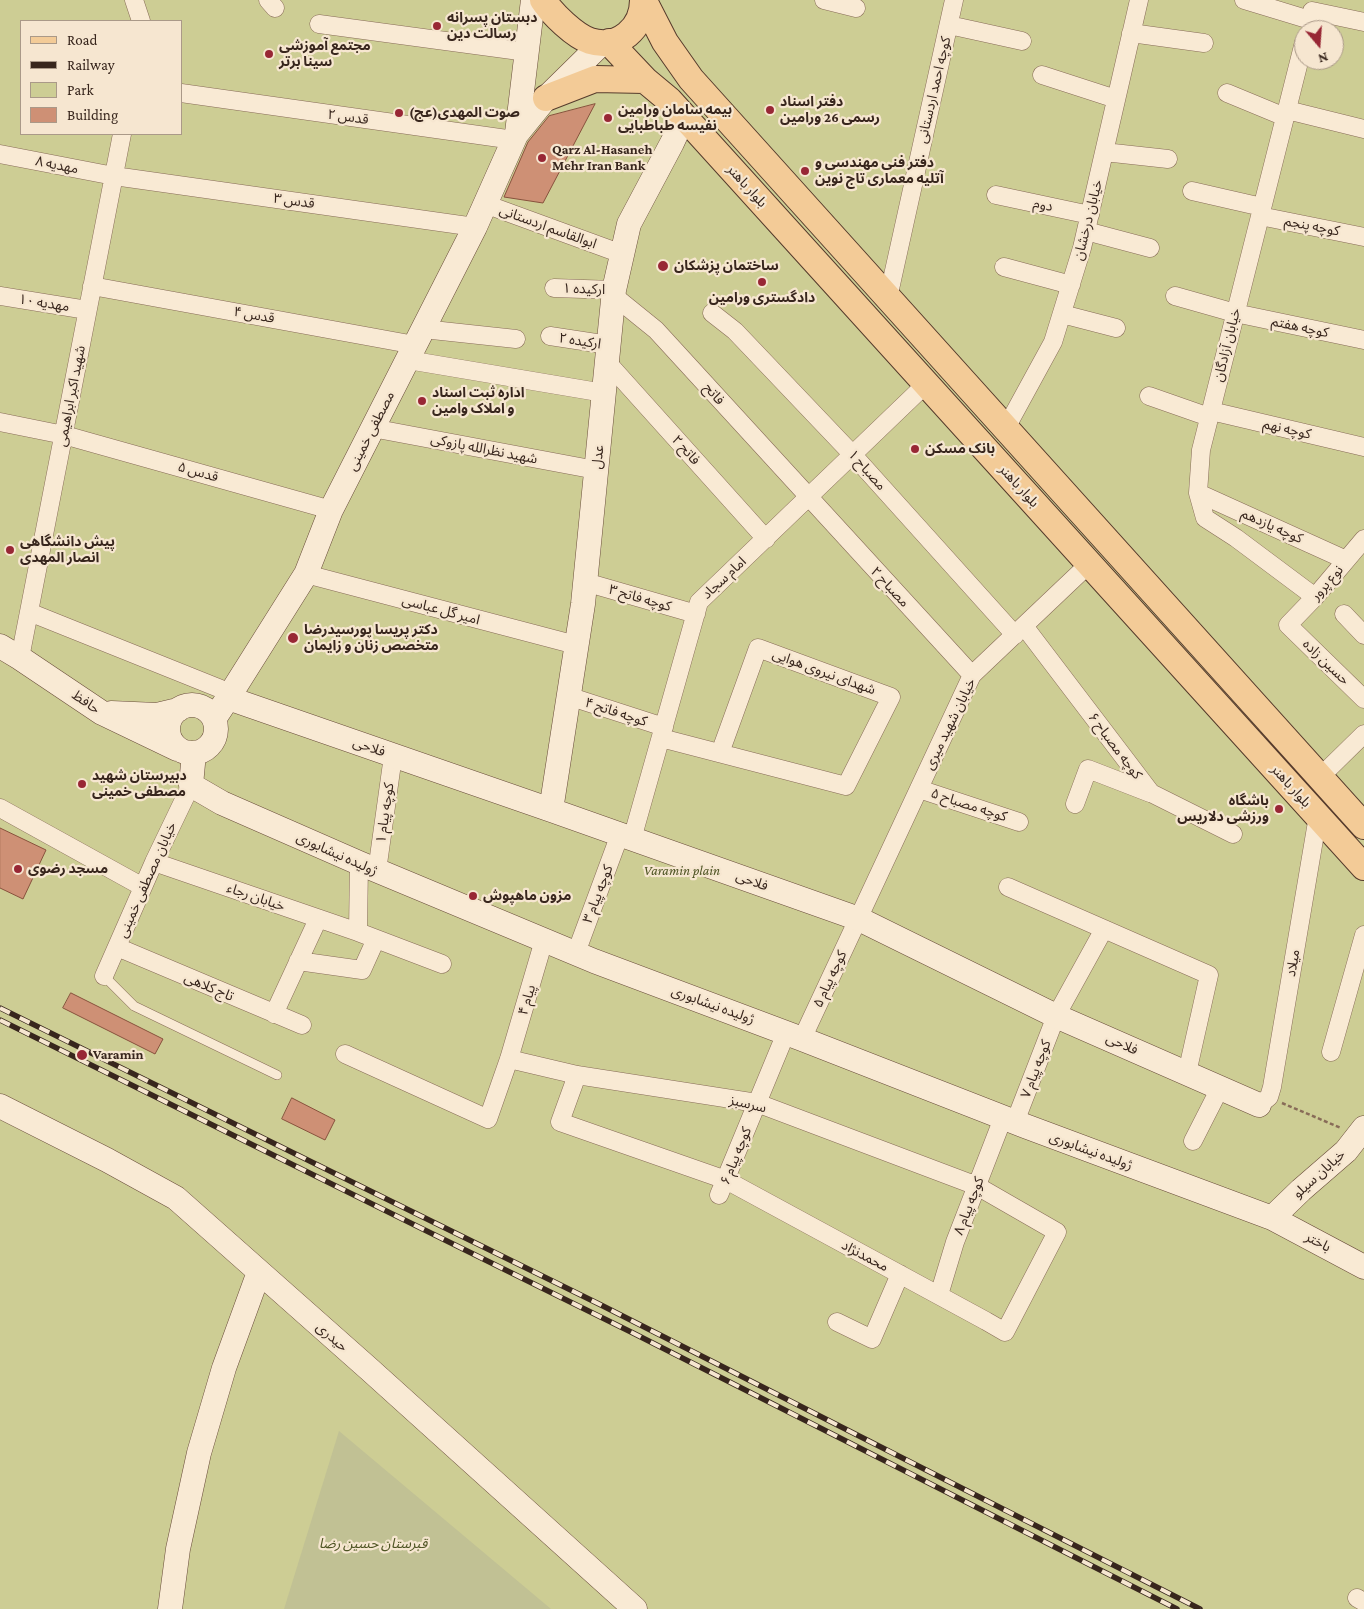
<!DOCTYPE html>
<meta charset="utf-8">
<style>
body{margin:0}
#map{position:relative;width:1364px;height:1609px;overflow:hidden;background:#efdbc0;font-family:"Crimson Pro",serif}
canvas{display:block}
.legend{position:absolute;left:20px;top:20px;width:162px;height:115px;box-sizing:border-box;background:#f6e6d0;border:1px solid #a98;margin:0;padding:6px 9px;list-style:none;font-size:15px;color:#38261d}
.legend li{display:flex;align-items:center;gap:10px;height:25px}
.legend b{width:25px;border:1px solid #a98}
.north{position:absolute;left:1294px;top:20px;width:50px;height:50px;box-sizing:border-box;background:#f6e6d0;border:1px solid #a98;border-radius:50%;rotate:162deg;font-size:14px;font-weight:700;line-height:20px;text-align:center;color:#38261d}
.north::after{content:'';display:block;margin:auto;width:18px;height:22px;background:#982735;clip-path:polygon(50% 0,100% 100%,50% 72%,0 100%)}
</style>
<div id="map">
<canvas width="1364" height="1609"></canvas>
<ul class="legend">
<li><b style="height:6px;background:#f3cb97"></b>Road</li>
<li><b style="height:6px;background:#38261d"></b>Railway</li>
<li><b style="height:14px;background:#cdcd94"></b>Park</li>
<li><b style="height:14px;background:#ce9075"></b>Building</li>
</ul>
<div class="north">N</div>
</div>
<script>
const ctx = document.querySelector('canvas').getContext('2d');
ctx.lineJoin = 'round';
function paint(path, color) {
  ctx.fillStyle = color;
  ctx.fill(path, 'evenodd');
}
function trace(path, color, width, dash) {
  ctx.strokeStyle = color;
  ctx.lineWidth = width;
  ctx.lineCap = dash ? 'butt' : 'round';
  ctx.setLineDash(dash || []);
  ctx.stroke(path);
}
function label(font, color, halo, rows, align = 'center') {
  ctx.font = font + ' "Crimson Pro","Noto Sans Arabic",serif';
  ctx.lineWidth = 4.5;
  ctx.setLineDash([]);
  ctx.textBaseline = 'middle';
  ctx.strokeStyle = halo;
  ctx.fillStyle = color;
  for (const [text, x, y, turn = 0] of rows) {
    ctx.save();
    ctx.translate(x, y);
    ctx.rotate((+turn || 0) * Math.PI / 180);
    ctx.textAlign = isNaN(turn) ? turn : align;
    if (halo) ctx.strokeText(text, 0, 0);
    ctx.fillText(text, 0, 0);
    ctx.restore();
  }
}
paint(new Path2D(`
 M0 0H1364V1609H0ZM21 21H181V134H21ZM1304 30H1334V60H1304Z`), '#cdcd94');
paint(new Path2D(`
 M339 1431 551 1609H284Z`), '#c1c194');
const building = new Path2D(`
 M595 104 543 203 504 197 528 142 549 116Z
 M0 828 46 850 23 899 0 888Z
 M71 993 163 1039 155 1054 63 1008Z
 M292 1098 335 1120 325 1140 282 1119Z`);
paint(building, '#ce9075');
trace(building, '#88523d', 1);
const lane = new Path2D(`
 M104 976 134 1006 277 1075`);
const street = new Path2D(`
 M134 0 141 21
 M268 0 275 8
 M824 0 856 8
 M1244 0 1310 20
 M1312 11 1364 22
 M319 24 527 52
 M949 25 1022 41
 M1131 33 1204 43
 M1304 42 1201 450 1198 493 1205 518 1236 538 1315 597
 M1042 75 1116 99
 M181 93 514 140
 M1227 93 1285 117
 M1287 110 1364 129
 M1104 152 1168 159
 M0 154 114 176 475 227
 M1192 191 1262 207
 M996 195 1090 215
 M485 204 611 250
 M1260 216 1364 237
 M1086 231 1150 248
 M1004 267 1071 285
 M92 286 415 345
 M554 288 614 290
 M0 296 87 310
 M614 296 656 330 972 675
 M1175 296 1235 313 1364 340
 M888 298 954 0
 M712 313 735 331 853 455 1015 635
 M1062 314 1116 328
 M423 329 516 339
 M550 336 609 345
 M408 360 604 393
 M607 362 766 539
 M1149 396 1209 417
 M1211 411 1364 447
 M0 422 64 435 331 510
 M372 428 596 470
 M1006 428 1053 342 1082 248 1139 0
 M1198 493 1346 560
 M1364 539 1315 597 1288 625 1364 699
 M306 574 576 645
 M585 582 696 614
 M29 612 231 693
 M1344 614 1364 635
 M1024 626 1151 793 1233 834
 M20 658 122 134
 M568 696 664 727
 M661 738 846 786 891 697 758 648 720 753
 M1320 777 1364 734
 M919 789 1019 822
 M1075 804 1088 769 1150 793
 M0 808 143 887
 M632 839 699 602 926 384
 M154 862 358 932 442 964
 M377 871 393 756
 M1008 887 1209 975 1187 1073
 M358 932 359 863
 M117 947 302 1025
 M576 953 620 834
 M298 961 362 970 376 939
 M104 976 154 862 191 785
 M274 1014 318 919
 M802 1039 972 675 1089 564
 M1331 1052 1364 935
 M345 1054 488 1119 509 1059 544 940
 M509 1059 577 1075 757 1103 977 1186 1057 1232 1005 1332 986 1321 726 1180 560 1122 577 1075
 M1259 1105 1269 1097 1272 1087 1318 816
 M1015 1122 1056 1016 1104 929
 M1193 1141 1220 1088
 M719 1195 786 1033
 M939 1295 955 1242 1003 1118
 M837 1322 872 1339 900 1274
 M1357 1598 1364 1602`);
const secondary = new Path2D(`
 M517 133 533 0
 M0 646 20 658 102 713 177 749
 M228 698 551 810 859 919 1056 1016 1259 1105
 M168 729a24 24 0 1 1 48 0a24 24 0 1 1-48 0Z
 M111 713 157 715 178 710
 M214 719 228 698 306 574 331 510 475 227 516 135 546 98 602 43
 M194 753 191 785 222 803 359 863 594 961 802 1039 1025 1126 1272 1218 1364 1267
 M551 810 583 604 614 290 629 224 672 143 684 117
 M0 1106 107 1160 176 1198 369 1369 635 1609
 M1272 1218 1301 1190 1346 1151 1364 1128
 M170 1609 178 1549 199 1453 224 1368 259 1272`);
const primary = new Path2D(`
 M543 0C552 14 575 36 590 41 619 50 643 28 643 0
 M644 1 665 42 691 79 1364 826
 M609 42 645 80 669 100 1364 867
 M546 98 595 79 645 80`);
trace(lane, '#886c58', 10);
trace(street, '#886c58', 19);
trace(secondary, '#6a4d3b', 25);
trace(primary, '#563b2c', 28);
trace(new Path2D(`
 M1282 1103 1341 1128`), '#886c58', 2.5, [4, 2.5]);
trace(lane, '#f9ead4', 9);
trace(street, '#f9ead4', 18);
trace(secondary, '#f9ead4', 24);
trace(primary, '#f3cb97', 26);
const rail = new Path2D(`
 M0 1008 601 1305 1200 1609
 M0 1020 633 1333 1177 1609`);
trace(rail, '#38261d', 5.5);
trace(rail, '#f6e6d0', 4, [11]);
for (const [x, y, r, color] of [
 [437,26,5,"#982735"],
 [269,54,5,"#982735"],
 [770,110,5,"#982735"],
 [399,113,5,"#982735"],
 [608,118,5,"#982735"],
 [542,158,5,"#982735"],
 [805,171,5,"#982735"],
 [663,266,6,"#982735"],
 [762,282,5,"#982735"],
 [422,401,5,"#982735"],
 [915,449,5,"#982735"],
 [10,550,5,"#982735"],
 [293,638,6,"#982735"],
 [82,784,5,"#982735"],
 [1279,809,5,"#982735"],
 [18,869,5,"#982735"],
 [473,896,5,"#982735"],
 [82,1055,6,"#982735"]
]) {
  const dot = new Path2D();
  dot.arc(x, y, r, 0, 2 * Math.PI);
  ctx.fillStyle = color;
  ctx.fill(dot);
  trace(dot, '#f6e6d0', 2);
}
label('bold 14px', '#38261d', '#f6e6d0', [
 ["دبستان پسرانه",447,18],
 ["رسالت دین",447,34],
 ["مجتمع آموزشی",279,46],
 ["سینا برتر",279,62],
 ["دفتر اسناد",780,102],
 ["رسمی 26 ورامین",780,118],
 ["بیمه سامان ورامین",618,110],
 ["نفیسه طباطبایی",618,126],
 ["صوت المهدی(عج)",409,113],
 ["Qarz Al-Hasaneh",552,150],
 ["Mehr Iran Bank",552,166],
 ["دفتر فنی مهندسی و",815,163],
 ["آتلیه معماری تاج نوین",815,179],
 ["ساختمان پزشکان",674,266],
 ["دادگستری ورامین",762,298,"center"],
 ["اداره ثبت اسناد",432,393],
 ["و املاک وامین",432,409],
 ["بانک مسکن",925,449],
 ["پیش دانشگاهی",20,542],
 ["انصار المهدی",20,558],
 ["دکتر پریسا پورسیدرضا",304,630],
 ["متخصص زنان و زایمان",304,646],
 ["دبیرستان شهید",92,776],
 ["مصطفی خمینی",92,792],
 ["باشگاه",1269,801,"right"],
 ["ورزشی دلاریس",1269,817,"right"],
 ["مسجد رضوی",28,869],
 ["مزون ماهپوش",483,896],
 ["Varamin",93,1055]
], 'left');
label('14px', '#38261d', '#f6e6d0', [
 ["کوچه احمد اردستانی",934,90,-77],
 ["قدس ۲",348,117,8],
 ["مهدیه ۸",57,165,11],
 ["بلوار باهنر",747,186,48],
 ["قدس ۳",294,201,8],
 ["دوم",1043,205,11],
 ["خیابان درخشان",1088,220,-76],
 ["کوچه پنجم",1312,226,11],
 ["ابوالقاسم اردستانی",548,227,20],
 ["ارکیده ۱",584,289,2],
 ["مهدیه ۱۰",44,303,9],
 ["قدس ۴",254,315,10],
 ["کوچه هفتم",1300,327,12],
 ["ارکیده ۲",580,341,9],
 ["خیابان آزادگان",1227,345,-76],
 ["فاتح",714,394,48],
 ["شهید اکبر ابراهیمی",71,396,-79],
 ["کوچه نهم",1287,429,13],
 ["مصطفی خمینی",371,431,-63],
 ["شهید نظرالله پازوکی",484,449,11],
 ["فاتح ۲",686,450,48],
 ["عدل",598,457,-84],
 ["مصباح ۱",867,470,48],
 ["قدس ۵",198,472,16],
 ["بلوار باهنر",1019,486,48],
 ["کوچه یازدهم",1272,526,24],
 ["امام سجاد",724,578,-43],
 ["نوع پرور",1327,583,-49],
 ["مصباح ۲",890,587,47],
 ["کوچه فاتح ۳",640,598,16],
 ["امیر گل عباسی",441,610,15],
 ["حسین زاده",1326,662,44],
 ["شهدای نیروی هوایی",824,672,20],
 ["حافظ",86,702,34],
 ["کوچه فاتح ۴",616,712,18],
 ["خیابان شهید میری",950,724,-64],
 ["کوچه مصباح ۶",1115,746,53],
 ["فلاحی",369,747,19],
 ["بلوار باهنر",1291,786,48],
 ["کوچه مصباح ۵",969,805,18],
 ["کوچه پیام ۱",385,813,-82],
 ["ژولیده نیشابوری",337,854,24],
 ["خیابان مصطفی خمینی",147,880,-66],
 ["فلاحی",752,881,20],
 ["کوچه پیام ۳",598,894,-69],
 ["خیابان رجاء",256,897,19],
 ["میلاد",1293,963,-80],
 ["کوچه پیام ۵",830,979,-65],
 ["تاج کلاهی",209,987,23],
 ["پیام ۴",527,1000,-74],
 ["ژولیده نیشابوری",713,1005,20],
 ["فلاحی",1122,1044,24],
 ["کوچه پیام ۷",1036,1069,-69],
 ["سرسبز",748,1104,13],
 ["ژولیده نیشابوری",1091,1151,20],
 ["کوچه پیام ۶",736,1156,-68],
 ["خیابان سیلو",1319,1174,-42],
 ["کوچه پیام ۸",969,1206,-69],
 ["باختر",1318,1242,28],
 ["محمدنژاد",865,1256,28],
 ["حیدری",332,1337,41]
]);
label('italic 14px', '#4e5423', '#f6e6d0', [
 ["Varamin plain",682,871],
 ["قبرستان حسین رضا",373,1544]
]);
</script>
